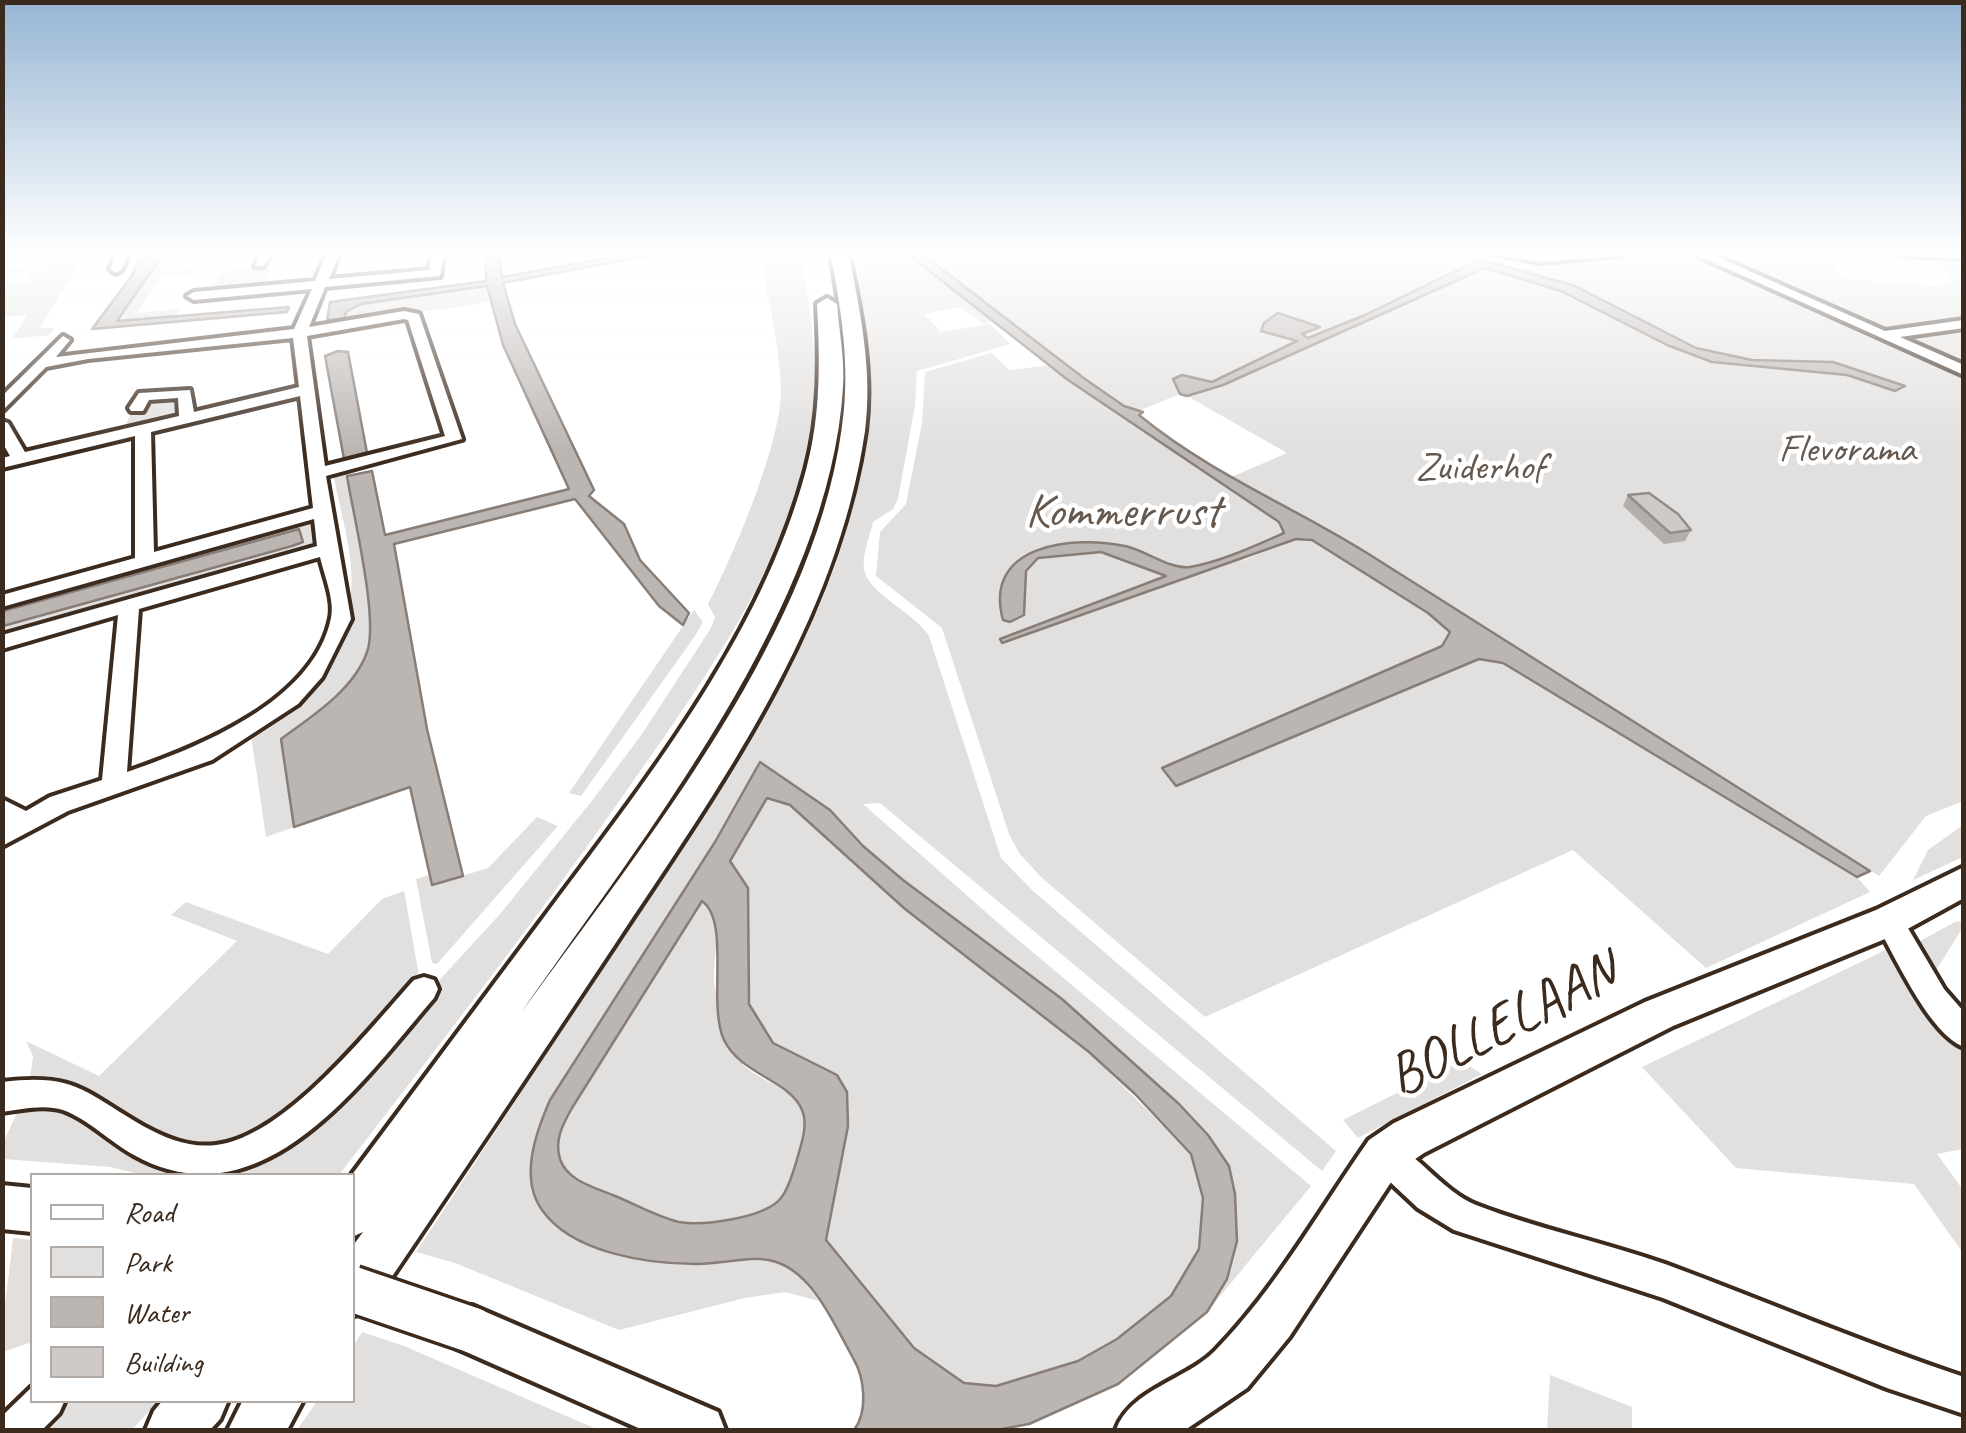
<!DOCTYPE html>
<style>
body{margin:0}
#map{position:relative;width:1966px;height:1433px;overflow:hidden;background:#fff;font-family:Caveat,sans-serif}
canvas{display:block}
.frame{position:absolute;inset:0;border:5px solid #3b2a1e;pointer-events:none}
.legend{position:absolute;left:30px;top:1173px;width:325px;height:230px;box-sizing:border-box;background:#fff;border:2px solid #b1aaa5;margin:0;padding:12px 18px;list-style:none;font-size:30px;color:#3b2a1e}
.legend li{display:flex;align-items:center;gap:20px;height:50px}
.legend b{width:50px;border:2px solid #b1aaa5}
</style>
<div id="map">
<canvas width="1966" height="1433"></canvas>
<div class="frame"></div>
<ul class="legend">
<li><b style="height:12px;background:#fff"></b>Road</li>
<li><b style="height:28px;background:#e2e0de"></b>Park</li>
<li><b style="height:28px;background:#bcb6b3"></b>Water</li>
<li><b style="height:28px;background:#cfcac7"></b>Building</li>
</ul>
</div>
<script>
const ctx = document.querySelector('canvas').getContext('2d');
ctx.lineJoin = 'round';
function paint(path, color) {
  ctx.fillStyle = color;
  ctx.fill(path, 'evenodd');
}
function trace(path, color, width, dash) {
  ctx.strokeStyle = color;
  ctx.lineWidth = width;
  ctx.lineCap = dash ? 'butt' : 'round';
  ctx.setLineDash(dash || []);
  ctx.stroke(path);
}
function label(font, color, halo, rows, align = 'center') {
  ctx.font = font + ' Caveat,sans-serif';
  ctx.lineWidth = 9;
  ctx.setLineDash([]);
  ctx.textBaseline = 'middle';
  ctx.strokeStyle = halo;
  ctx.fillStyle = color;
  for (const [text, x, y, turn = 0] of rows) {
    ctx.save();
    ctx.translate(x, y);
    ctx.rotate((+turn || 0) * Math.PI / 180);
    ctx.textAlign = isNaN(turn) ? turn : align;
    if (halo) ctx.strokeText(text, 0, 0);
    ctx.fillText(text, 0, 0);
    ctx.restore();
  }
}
paint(new Path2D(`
 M759 251H801C810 314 822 375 811 439 791 557 702 684 634 780 540 915 439 1045 339 1175L148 1176 110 1167 3 1159V1143L21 1104 55 1100 181 1172 345 1083 500 914 591 802 642 734 711 628 715 617 708 604C733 557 783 439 781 387 779 342 767 295 759 251Z
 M854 251H904L994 321 983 324 961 307 924 314 941 332 990 324 1011 344 917 371 915 405 898 499 893 509 873 522C870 536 862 554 864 569 867 593 915 613 929 636L1001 858 1032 890 1336 1151 1322 1171 880 803 863 804 1004 928 1311 1186 1207 1312 1227 1279 1237 1240 1179 1105 1063 999 903 880 863 846 830 810 760 762 715 842 550 1100C541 1121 538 1137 536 1159 534 1175 533 1189 539 1205 564 1266 719 1260 776 1261L796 1272 819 1301 785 1292 745 1298 619 1330 455 1263 416 1252C491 1138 566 1025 640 911 725 782 819 650 855 498 875 414 869 335 854 251Z
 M918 251H1452L1495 262 1487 259 1534 262 1686 251 1963 374V801L1926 816 1879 876 1340 537 1229 478 1287 453 1187 396 1202 390 1180 394 1128 415Z
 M1698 251H1824L1840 278 1935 286 1949 282V277L1926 256 1963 258V322L1883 332Z
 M173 259 166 272 199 269 196 273 162 276 137 313 181 309 176 316 117 320 158 260Z
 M80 261 40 328H54L49 335 12 339 27 315 3 317 2 281 30 284 31 271 3 274V269Z
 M273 267 263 288 207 293 221 271Z
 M487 286 489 302C438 312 394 313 343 322L346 312 361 304Z
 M1963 327V368L1896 336Z
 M991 353 1010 370 1051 365 1293 530 1239 562 1296 539 1312 540 1428 613 1450 632 1442 646 1163 768 1175 786 1479 659 1503 663 1857 877 1870 892 1706 968 1573 850 1205 1017 1041 877 1019 853 1009 834 942 628 876 576 880 532 906 504 922 423 925 372Z
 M179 394 182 415 124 429 132 411 145 409 151 397Z
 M347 470C353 508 379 620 367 653 353 690 311 717 281 739L294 827 266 837 251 735C289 704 342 652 350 602 357 561 340 513 333 472Z
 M318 516 325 543 3 635V626L303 541 298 529 3 611V604Z
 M694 610 703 622 695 636 581 796 569 793Z
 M766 797 790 805 905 909 1089 1052 1191 1154 1203 1198 1199 1249 1171 1296 1117 1339 1078 1361 996 1386 964 1383 914 1348 826 1240 848 1126 837 1075 773 1043 749 1004 748 888 730 861Z
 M537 817 558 826 437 964 432 963 416 879 428 875 433 885 488 868Z
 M1963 825V857L1913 880 1928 850Z
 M404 891 420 981C371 1032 263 1170 185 1151 164 1146 100 1101 79 1087L60 1081 29 1086 33 1056 26 1041 99 1076 237 941 171 915 186 902 328 954 382 899Z
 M702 901C728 923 710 958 715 988 718 1009 729 1032 736 1053 745 1081 793 1082 803 1112 808 1125 801 1143 797 1156 793 1170 790 1188 781 1199 764 1218 703 1227 679 1221 654 1216 567 1182 560 1159 554 1140 563 1124 572 1108Z
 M1963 921V927L1932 977 1907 948 1955 922Z
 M1894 946 1963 1029V1149L1937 1154 1963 1190V1253L1914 1184 1736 1168 1642 1067Z
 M1461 1061 1482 1074 1358 1138 1343 1120Z
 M13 1238 32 1240V1342L3 1352C2 1314 9 1277 13 1238Z
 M362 1332 404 1346 599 1430H297L317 1401 352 1400 353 1347Z
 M1550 1375 1632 1407V1430H1547Z
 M60 1401H158L132 1430H27Z`), '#e2e0de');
const water = new Path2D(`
 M143 251H165L117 321 289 307 287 312 92 329 131 277Z
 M486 251H499L502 277 645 251H673L503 283 515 324 594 490 589 496 624 524 640 560 689 613 683 625 659 606 575 499 394 544 427 729 463 876 432 885 410 787 294 827 281 739C311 717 354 690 367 652 379 620 353 514 347 476L372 471 385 535 569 489 503 345 487 286 361 304 346 312 344 319 327 320 330 302 486 281Z
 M904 251H918L1085 379 1124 406 1143 412 1139 415C1211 474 1290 505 1367 553 1535 658 1702 765 1870 871L1857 877 1503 663 1479 659 1176 786 1162 768 1442 646 1450 632 1428 613 1312 540 1296 539 1002 643 1000 639 1166 576 1101 552 1038 558 1026 571 1024 615 1010 622 1003 620C982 544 1074 535 1125 546 1145 550 1171 570 1190 567 1220 562 1257 545 1284 533L1279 522 1068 380Z
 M1452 251 1575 286 1696 348 1752 360 1833 362 1905 386 1895 391 1847 375 1712 362 1667 345 1561 291 1485 268 1223 385 1187 396 1180 394 1173 379 1182 375 1212 382 1297 341 1261 331 1264 323 1278 313 1320 327 1302 334 1308 338 1365 315 1478 260Z
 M338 351 348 352 367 453 344 459 325 356Z
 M299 529 303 542 292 546 3 626V611Z
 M760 762 830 810 863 846 903 880 1062 999 1179 1104 1208 1135 1229 1166 1235 1194 1237 1241 1227 1279 1207 1312 1118 1384 1029 1424 996 1430H854C868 1412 865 1378 853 1358 835 1326 815 1277 779 1263 755 1253 722 1265 696 1264 648 1264 572 1253 542 1210 519 1178 536 1132 550 1100L715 842ZM767 798 790 805 905 909 1089 1052 1135 1094 1191 1154 1203 1198 1199 1249 1171 1296 1117 1339 1078 1361 996 1386 964 1383 914 1348 826 1240 848 1126 847 1092 837 1075 773 1043 749 1004 748 888 730 861ZM702 901C731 922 707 1003 724 1040 741 1075 790 1080 802 1110 809 1126 800 1147 796 1163 792 1174 789 1188 781 1198 765 1218 704 1226 679 1222 658 1217 635 1204 615 1196 596 1188 567 1181 560 1159 554 1140 563 1124 572 1108Z`);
paint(water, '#bcb6b3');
trace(water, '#887e77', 2.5);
const minor = new Path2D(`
 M118 251H130L122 269 116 273 110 269Z
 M261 251H273L263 266H255Z
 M328 251H340L329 279 429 270 432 251H444L440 276 325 287 309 327 404 311 419 314 462 439 326 476 351 619 322 677 298 704 212 760 68 811 2 846 5 822 2 799 26 811 50 797 102 780 118 615 2 649V635L317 546 314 519 2 607V595L135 558V436L2 468V458L10 456 2 442V421L8 423 25 452 179 416 178 398 149 400 143 411H131L129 408 139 393 190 390 194 412 299 387 293 338 88 359 46 367 2 411V396L63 336 70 340 56 357 294 329 312 289 194 300 187 296 194 292 315 281ZM404 319 408 320 445 436 325 466 307 336ZM300 396 313 508 154 552 151 432ZM320 557C324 575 335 600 331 618 314 702 197 748 127 772L139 609Z
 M1478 251 1541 254 1628 251 1622 255 1541 262Z
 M1688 251H1704L1885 331 1964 320V328L1900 337 1964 365V375Z
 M1891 251H1964V258L1897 255Z
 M1889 910 1899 913 1944 989 1964 1012V1047C1930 1034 1897 960 1879 929L1876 921 1879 913Z
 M424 977 434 980 438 989 434 998C361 1083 261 1226 134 1155 110 1142 88 1119 63 1110 45 1104 21 1109 2 1112V1082C76 1073 84 1092 143 1126 167 1139 189 1148 216 1145 285 1137 369 1030 414 980Z
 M1384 1139C1419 1153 1440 1190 1476 1205 1537 1229 1603 1242 1665 1264 1765 1301 1862 1343 1964 1377V1414L1887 1388 1663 1298 1454 1230 1418 1208 1373 1166 1368 1155 1373 1144Z
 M32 1387V1400H65L59 1413 42 1430H2V1416Z`);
const major = new Path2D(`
 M1964 867V898L1902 932 1673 1026 1424 1153 1399 1170 1289 1337 1247 1388 1185 1430H1116C1130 1390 1186 1380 1215 1351 1275 1290 1320 1210 1369 1140L1394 1123 1645 1002 1876 910Z
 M2 1185 32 1188V1232L2 1229Z
 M472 1306 718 1412 725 1430H643L455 1347 448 1330 455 1313Z`);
const highway = new Path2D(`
 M830 251H848C860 310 873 371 865 431 837 623 720 786 615 944 534 1066 452 1188 370 1309L352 1316V1247L363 1232 352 1237 351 1176C415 1091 478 1005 542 920 644 783 761 638 806 470 821 414 820 361 817 304L827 298 837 304C839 331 845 360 843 387 830 607 643 837 521 1013 645 841 823 627 844 409 849 356 840 303 830 251Z
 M163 1400H228L220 1419 210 1430H146L154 1411Z
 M243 1400H303L287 1430H228Z`);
trace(minor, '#3b2a1e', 8);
trace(major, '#3b2a1e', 8);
trace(highway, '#3b2a1e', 8);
paint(minor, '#fff');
paint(major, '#fff');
paint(highway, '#fff');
const majorBridge = new Path2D(`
 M352 1289 472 1330`);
trace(majorBridge, '#3b2a1e', 52, []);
trace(majorBridge, '#fff', 45);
paint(new Path2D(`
 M1628 495 1691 530 1685 541 1664 544 1623 506Z`), '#b2aeab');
const building = new Path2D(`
 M1649 493 1678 514 1691 530 1670 533 1628 495Z`);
paint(building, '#cfcac7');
trace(building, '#918d8b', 2.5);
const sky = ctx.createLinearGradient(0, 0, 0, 451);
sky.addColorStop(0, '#96b5d3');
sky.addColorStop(0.56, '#fff');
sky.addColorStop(1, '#ffffff00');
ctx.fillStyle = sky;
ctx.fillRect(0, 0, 1966, 451);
label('40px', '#65584e', '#fff', [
 ["Flevorama",1847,451],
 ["Zuiderhof",1480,469]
]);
label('48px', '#65584e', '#fff', [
 ["Kommerrust",1123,513]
]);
label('58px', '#3b2a1e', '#fff', [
 ["BOLLELAAN",1503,1026,-27]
]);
</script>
